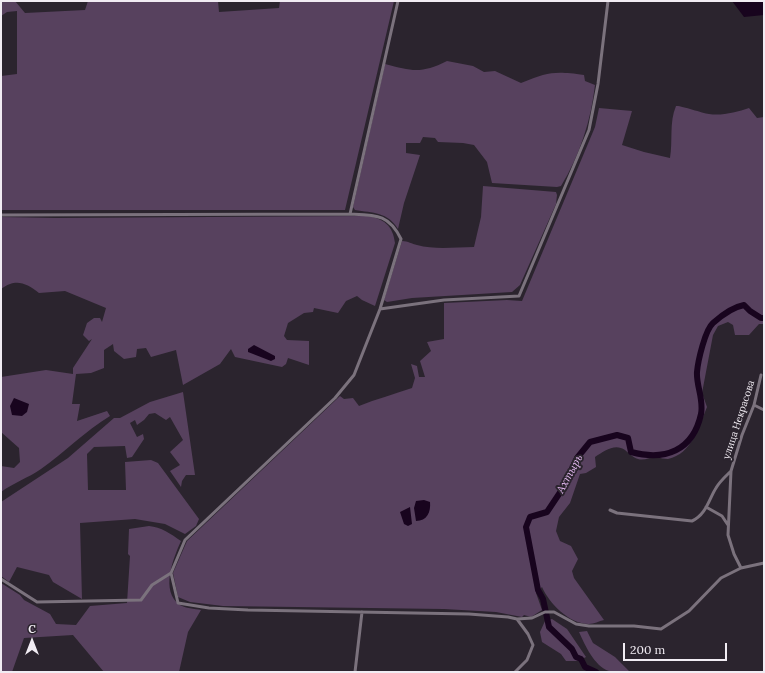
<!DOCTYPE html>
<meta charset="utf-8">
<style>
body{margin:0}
#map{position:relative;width:765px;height:673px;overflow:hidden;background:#2b242e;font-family:Lora,serif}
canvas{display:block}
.frame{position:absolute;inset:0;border:2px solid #f1ecf3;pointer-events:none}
.north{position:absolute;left:12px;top:621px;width:40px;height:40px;-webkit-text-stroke:3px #2b242e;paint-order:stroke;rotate:0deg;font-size:11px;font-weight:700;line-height:16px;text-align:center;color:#f1ecf3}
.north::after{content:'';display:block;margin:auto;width:14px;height:18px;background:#f1ecf3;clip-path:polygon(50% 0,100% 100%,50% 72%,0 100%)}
.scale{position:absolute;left:623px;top:643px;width:104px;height:18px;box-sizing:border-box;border:2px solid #f1ecf3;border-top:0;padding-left:5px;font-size:12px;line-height:14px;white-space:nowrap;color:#f1ecf3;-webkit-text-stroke:3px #2b242e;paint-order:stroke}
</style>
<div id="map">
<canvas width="765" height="673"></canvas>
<div class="frame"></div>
<div class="north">С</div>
<div class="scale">200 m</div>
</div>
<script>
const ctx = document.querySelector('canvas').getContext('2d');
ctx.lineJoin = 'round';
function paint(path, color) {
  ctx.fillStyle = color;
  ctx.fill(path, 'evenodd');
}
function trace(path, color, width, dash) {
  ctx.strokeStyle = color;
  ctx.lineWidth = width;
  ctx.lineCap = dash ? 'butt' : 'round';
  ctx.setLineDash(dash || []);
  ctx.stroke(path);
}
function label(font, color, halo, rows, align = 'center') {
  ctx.font = font + ' Lora,serif';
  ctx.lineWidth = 4;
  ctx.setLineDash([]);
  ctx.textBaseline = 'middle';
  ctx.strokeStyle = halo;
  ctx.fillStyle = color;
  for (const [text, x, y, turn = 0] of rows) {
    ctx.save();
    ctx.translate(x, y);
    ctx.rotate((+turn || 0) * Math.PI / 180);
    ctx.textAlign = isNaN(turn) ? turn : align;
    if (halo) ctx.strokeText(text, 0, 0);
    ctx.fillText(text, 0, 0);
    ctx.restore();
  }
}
paint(new Path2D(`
 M1 1H15L25 13 85 10 88 1H218L219 12 279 8 280 1H394L345 210H1V76L17 74V11L7 12 1 16Z
 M447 61 473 66 484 72 495 71 521 83C549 72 554 71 584 75L585 81 595 85C591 120 580 155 561 186L557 187 492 183 487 162 474 145 463 143 438 142 435 138 423 137 420 143H406V153L420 155 404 203 398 229C388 212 373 213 355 210L353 207 385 64C412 71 421 74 447 61Z
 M676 106C680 105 702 113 709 114 722 116 737 112 749 108L757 118 764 117V324H759L749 335H735L733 325 728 322 718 326 713 335 702 393 707 407C699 426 692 454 668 459 665 459 660 458 656 457 650 457 644 461 638 459 632 457 630 454 625 450 615 443 604 451 595 457L596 467 586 473 580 474 570 503 559 517 556 531 560 541 571 546 578 559 572 571 574 578 604 620C599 621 594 624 589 624 569 624 549 603 542 587L536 593 542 610 531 617 524 615 522 617 496 612 444 609 223 606 190 602 178 597 173 573 187 541 340 396 344 399 353 398 359 406C376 399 395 394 412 388L415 378 411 364 417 366 419 377H425L420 361 431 351 427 342 444 339V303L507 300 522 301 595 127 599 108 632 111 622 145 644 152 670 158C673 141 669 122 676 106Z
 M483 186 556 192 557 195 556 204 520 285 512 292 412 298 387 302 384 300 402 241C408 241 412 244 417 245 435 250 456 247 474 247L481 217Z
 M366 216C384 218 393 226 395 243L375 306 362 300 357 296 346 301 338 313 314 308 313 312 304 313 288 323 284 336 287 340 309 341V365L288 358 286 364 282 367 235 357 231 349 220 364 183 385 176 350 151 357 146 348 137 349 136 357 124 359 114 351 113 344 104 350V368L91 373 76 374 72 404H80L77 421 107 411 110 416C85 431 65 452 41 469 28 478 13 483 1 492V466L14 468 20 462 19 448 1 432V377L46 370 73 374V368L92 339 89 341 83 335 87 323 94 318H100L102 322 106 308 65 291 39 293C26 283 16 278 1 289V217L56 218Z
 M183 392 195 475H186L182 481 181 487 170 471 180 465 170 452 183 440 170 417 166 420 155 413 149 414 144 420 137 425 135 420 130 423 137 437 143 434 144 439 132 457 127 458 125 446 94 447 87 454 88 490H126L125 462 151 460 158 463 199 519 196 526 185 534 165 524 135 519 80 523 82 599 53 582 49 575 17 567 9 582 1 576V502L68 458 114 418H120L150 402Z
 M149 526C161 527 171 534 181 541 173 559 160 591 180 605 185 608 195 609 201 610L188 632 179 672H104L73 635 24 638 12 672H1V583L20 595 24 600 50 614 56 624 76 625 90 606 127 603 130 556 128 554 129 529Z
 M552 619 567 629 586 657 578 661H566L561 654 542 642 540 632 545 621Z
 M587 631 593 643 615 657 630 672C624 672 614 673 609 671 594 666 585 645 579 632Z`), '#57415e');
paint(new Path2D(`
 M732 1H764V15L744 17Z
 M254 345 275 356V359L271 361 248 352V349Z
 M14 398 29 404 27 412 22 416 12 415 10 406Z
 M424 500 430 502C431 512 427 521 416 521L414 508 416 501Z
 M410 507 412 524 408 526 404 524 400 512Z`), '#18041e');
trace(new Path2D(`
 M596 672 585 667 581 659 576 657 572 649 549 627 543 599 538 590 526 527 530 517 547 512 563 488 577 458 590 442 617 435 628 438 631 452C665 461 693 451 701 414 704 400 696 385 697 372 698 361 705 330 713 323 722 315 733 307 744 305L750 311 761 318H764`), '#18041e', 6);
trace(new Path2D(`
 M350 214C376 215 389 214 401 239L380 309 354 375 335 398 185 540 171 573 178 603 209 608 248 610 469 614 508 617 517 619 528 634 533 645 527 660 515 672
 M1 215 350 214 398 1
 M380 309 444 300 519 296 589 130 598 84 608 1
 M754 405 764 410
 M706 507 722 516 728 525
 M610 510 617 513 692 521C706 515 709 499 716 488 720 481 726 476 731 471
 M741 568 734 554 728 535 731 471 742 435 754 405 761 375
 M1 579 37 602 141 600 152 585 171 573
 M517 619 532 618 545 612H554L576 624 589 626H634L661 629 689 611 721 578 741 568 764 563
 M355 672 362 612`), '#7b727d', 3);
label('10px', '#f1ecf3', '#2b242e', [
 ["улица Некрасова",739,420,-72]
]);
label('italic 11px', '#e5baf2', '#2b242e', [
 ["Ахтырь",570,474,-61]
]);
</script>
